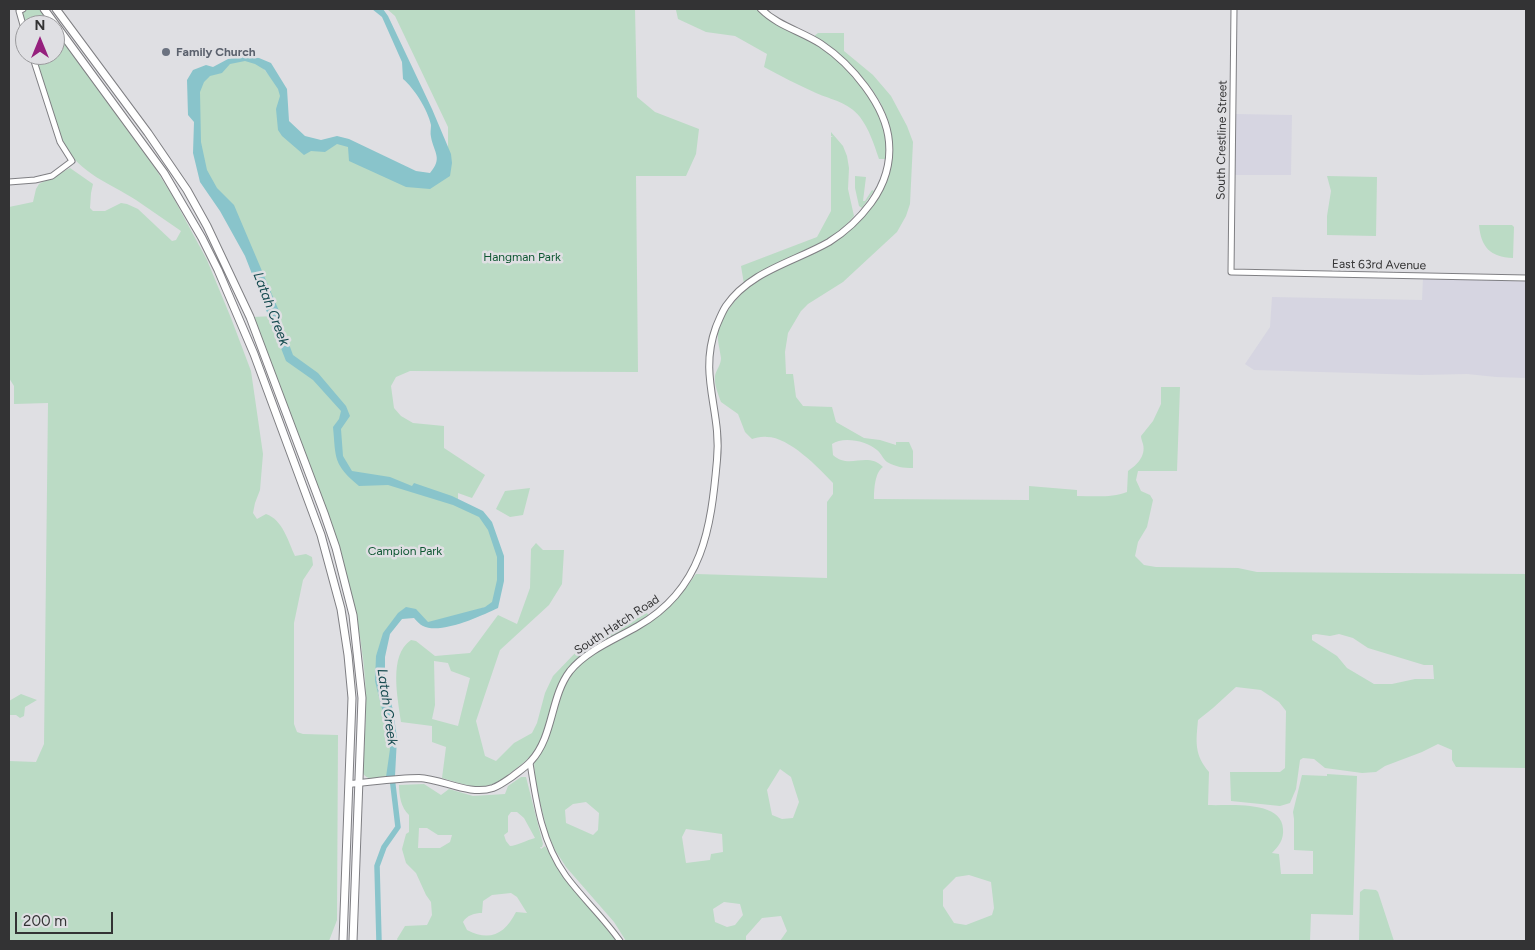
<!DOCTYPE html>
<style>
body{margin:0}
#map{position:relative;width:1535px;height:950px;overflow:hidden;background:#dfdfe3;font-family:Figtree,sans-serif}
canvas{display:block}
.frame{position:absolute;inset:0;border:10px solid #333334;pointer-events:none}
.north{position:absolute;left:15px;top:15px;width:50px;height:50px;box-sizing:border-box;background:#dfdfe3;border:1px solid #9a9a9d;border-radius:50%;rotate:0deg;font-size:14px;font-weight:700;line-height:20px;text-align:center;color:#333334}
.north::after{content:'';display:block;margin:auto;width:18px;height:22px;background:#95207d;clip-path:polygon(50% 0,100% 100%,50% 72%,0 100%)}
.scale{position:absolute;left:15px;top:912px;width:98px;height:22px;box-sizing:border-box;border:2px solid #333334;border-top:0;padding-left:6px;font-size:15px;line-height:18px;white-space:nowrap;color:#333334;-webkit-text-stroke:4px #dfdfe3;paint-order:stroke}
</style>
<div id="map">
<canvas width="1535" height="950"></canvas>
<div class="frame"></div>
<div class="north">N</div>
<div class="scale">200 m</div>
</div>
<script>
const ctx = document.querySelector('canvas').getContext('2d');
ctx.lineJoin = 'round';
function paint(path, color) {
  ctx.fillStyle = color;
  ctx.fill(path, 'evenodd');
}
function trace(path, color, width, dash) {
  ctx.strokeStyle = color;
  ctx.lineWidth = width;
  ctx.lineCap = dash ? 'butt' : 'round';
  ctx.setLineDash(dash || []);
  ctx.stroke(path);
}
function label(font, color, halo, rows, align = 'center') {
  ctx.font = font + ' Figtree,sans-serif';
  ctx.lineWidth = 5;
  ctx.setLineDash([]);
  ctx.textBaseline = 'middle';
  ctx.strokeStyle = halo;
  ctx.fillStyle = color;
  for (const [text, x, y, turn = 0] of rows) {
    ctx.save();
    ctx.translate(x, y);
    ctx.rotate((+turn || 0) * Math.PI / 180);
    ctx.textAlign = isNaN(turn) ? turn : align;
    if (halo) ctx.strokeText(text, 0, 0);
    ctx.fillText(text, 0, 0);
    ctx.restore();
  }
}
paint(new Path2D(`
 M1235 114 1292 115 1291 175H1234Z
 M1423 279 1526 281V378L1496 377 1467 374 1421 375 1254 370 1245 364 1270 327 1272 297 1422 300Z`), '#d6d5e1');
paint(new Path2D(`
 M28 9H39L51 25H25L22 14Z
 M387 9H635L637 97 655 112 699 129 696 154 686 176H636L638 372 410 371 396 377 391 386 394 408 401 416 413 423 444 426V448L485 475 472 498 458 493V503L480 514 490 527 501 557 495 604 429 625 408 613 387 633 381 657 388 711 394 777C384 778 368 783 363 773 364 748 366 724 366 699 365 648 353 596 339 547L253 317 274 316 250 253 213 192 199 152V78C222 65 230 57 257 61L284 93 282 112 301 143 336 140 430 181 448 149V127L395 16Z
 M673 9H759C771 25 790 30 808 39 839 56 882 98 886 135 887 143 886 151 886 159H879C874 144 869 129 860 117 848 102 832 100 816 93 798 85 781 76 764 67L767 54 735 36 706 32 678 19 676 10Z
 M55 31 155 168 172 195 207 260 231 318 251 371 263 454 260 490 255 503 253 513 257 519 266 514C283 520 288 541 295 556L306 554 312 557 313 565 303 580 294 623V724L297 732 303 734 338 735 337 920 329 941H9V761L36 762 44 744 48 403 14 404V386L9 378V207L33 202 36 189 39 184 70 168 93 184 91 193 90 208 93 211H105L121 203 127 204 138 209 172 241 176 240 181 231C166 221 151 210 136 200 108 182 82 175 63 144L34 55H55Z
 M818 33H844V51L873 75 891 96 907 126 913 142 910 204 906 216 897 232 843 282 808 304 801 311 788 333 785 352 786 374H793L796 397 803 406 832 407 836 422 864 438 880 440 896 445V442H909L913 451V468C903 468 896 467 887 462 883 459 881 453 877 450 867 441 843 436 832 444L833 455C849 470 867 451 883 467 875 472 874 489 874 499L1029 500V486L1077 490V496C1095 496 1111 498 1127 492L1128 471C1137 465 1146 456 1143 444 1142 441 1141 438 1141 436L1153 421 1161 404V387H1180L1177 471H1138L1136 480 1141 491 1150 495 1153 500 1147 527 1138 542 1135 556 1144 565 1156 567 1238 568 1257 572 1526 574V768L1456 767 1452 760V750L1438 744 1422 752 1385 766 1376 772 1362 773 1325 768 1314 759 1303 758 1300 760 1296 789 1290 803 1280 806 1231 801 1230 772H1280L1285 768 1286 711 1279 702 1261 690 1236 687 1213 708 1198 720C1196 742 1194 754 1209 772L1208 805C1229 806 1282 800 1283 829 1284 839 1279 846 1272 853L1279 854 1281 874H1313V851L1294 850V819L1293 812 1302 775 1327 776V774L1357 776 1353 915 1311 914 1310 941H780L787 931 781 916 762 918 746 936V941H626L614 922 566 867 555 850 548 834 535 783 534 760 563 686 571 674 580 664 597 652 662 614 685 589 696 574 827 578V502L833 494V483C819 468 789 437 767 437 762 436 756 438 752 439L745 432 738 414 721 402C718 394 714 384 715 376 716 370 721 365 721 358 720 350 717 340 718 332 720 321 727 311 734 302 741 295 749 284 758 278 780 264 808 259 830 244 893 202 917 136 860 75 846 61 828 50 813 37ZM1316 634 1330 636 1339 634 1353 638 1368 648 1424 665H1433L1434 679H1415L1392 684H1374L1347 668 1337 656 1312 640V635ZM780 769 791 777 799 802 793 818 782 819 772 815 767 790ZM586 802 599 813 598 830 593 835 566 823 565 810 573 804ZM686 829 722 834 723 852 711 854 710 860 686 863 682 837ZM969 875 991 882 994 908 992 915 966 925 954 923 943 906V890L956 877ZM724 902 740 904 743 915 735 925 727 927 715 922 713 909Z
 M831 132 843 146 847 156 849 168 848 189 854 216 838 234 762 271 744 284 741 266 817 237 831 211V137L833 136H831Z
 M855 176 866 177 863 201H865L872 190 874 191 862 208 859 206 855 188Z
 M1327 176 1377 177 1376 236 1327 235V216L1331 191Z
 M1479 225H1512L1514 227 1513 258C1490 257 1481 247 1479 225Z
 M530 488 523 515 510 517 496 509 505 491Z
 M536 543 543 550H564L562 584 549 605 500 650 476 721 485 756 496 761 514 743 532 733 537 723 545 693 553 676 577 651 647 613 650 617C625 630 592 644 572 664 550 686 552 722 537 747 531 758 522 764 513 771 486 794 473 787 442 778L446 747 432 742V726L401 722C398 699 388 655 411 640L416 641 435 656 470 653 498 615 517 624 530 588 531 549ZM434 661 448 663 451 671 470 678 458 726 432 719 435 705Z
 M21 694 37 700 25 707 24 716 20 718 16 715H9V701Z
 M521 777H526L543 844 542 847H540L541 849 545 846 569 884 618 941H398L397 939 405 926 427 925 432 915 431 902 426 895 416 873 406 863 402 849 406 834 409 832V815C401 808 399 795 399 785L424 784 441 795 449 789 473 796 505 794 508 786ZM511 812H517L524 818 535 838C527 840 516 846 510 846L506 841 504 835 508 832V816ZM419 828H427L438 835H452L450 842 440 848H418ZM511 893 517 897 527 913 516 912C505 934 490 942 467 930L463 922C467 915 475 913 482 913L483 901 492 895Z
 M1364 889 1376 890 1378 892 1394 941H1359L1360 892Z`), '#bbdbc5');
paint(new Path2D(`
 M372 9H383L388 16 432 109 451 154 452 163 450 176 430 189 406 187 349 161 348 147 337 144 325 152 311 151 304 155 282 136 278 130 276 109 280 96 278 89 265 70 255 64 245 61 230 64 222 73 210 76 204 82 200 92 201 142 207 170 217 188 234 205 279 311V317L293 355 318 373 346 406 350 416 341 429 343 456 352 471 390 477 412 486 414 483 452 496 483 511 492 522 504 556V581L498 608C481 616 440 635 423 626 420 625 417 621 414 618L402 619 390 634 385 657V681L393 710 397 738 395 776 386 777 390 749 389 743 386 739 383 713 375 681 376 656 383 633 398 613 406 607 416 609 428 622 485 607 492 602 497 580V557L488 530 479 517 453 505 388 485 359 486C333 464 336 459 333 427L339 419 341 411 313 380 286 361 245 256 220 211 200 182 193 153 194 122 188 115 187 80 193 70 206 65 213 67 228 59 240 57 259 58 271 63 287 89 289 121 305 136 321 140 337 136 349 139 416 171 430 173C443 158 434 153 431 137 430 133 431 129 431 125 428 110 414 88 403 79L402 62 382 17Z`), '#89c4cb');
trace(new Path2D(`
 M379 941 377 866 384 847 398 827 392 777`), '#89c4cb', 5.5);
const minor = new Path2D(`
 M23 9 19 11 25 32
 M1234 9 1231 272 1526 278
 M9 182 35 180 52 176 72 161 60 142 32 55
 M530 763C536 802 542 843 566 876 583 899 604 918 620 941`);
const major = new Path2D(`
 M349 784C372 782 395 778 419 778 443 779 469 796 493 788 501 785 507 780 513 776 519 771 526 767 531 761 554 736 550 697 570 671 587 650 616 639 638 626 703 589 711 528 717 460 722 411 698 376 716 327 719 320 722 312 726 306 750 271 794 262 829 242 845 232 860 218 871 203 884 185 891 164 889 142 886 105 851 64 821 44 801 31 778 26 761 9`);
const highway = new Path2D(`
 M44 9 164 173 202 238 218 270 254 354 321 535 341 609 348 655 352 698 343 941
 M56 9 148 133 187 190 207 226 250 317 324 513 336 548 353 615 362 698 353 941`);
trace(minor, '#7f7f83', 7);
trace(major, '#7f7f83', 8);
trace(highway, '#7f7f83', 9);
trace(minor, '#fff', 5);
trace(major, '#fff', 6);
trace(highway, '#fff', 7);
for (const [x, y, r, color] of [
 [166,52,5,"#6b7280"]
]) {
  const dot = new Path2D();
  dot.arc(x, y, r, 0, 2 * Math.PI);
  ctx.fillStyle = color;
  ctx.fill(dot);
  trace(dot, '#dfdfe3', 2);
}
label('bold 12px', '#5b616d', '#dfdfe3', [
 ["Family Church",176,52]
], 'left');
label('12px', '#333334', '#dfdfe3', [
 ["South Crestline Street",1222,140,-89],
 ["East 63rd Avenue",1379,265,1],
 ["South Hatch Road",617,625,-33]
]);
label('12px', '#0f5733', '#dfdfe3', [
 ["Hangman Park",522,257],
 ["Campion Park",405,551]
]);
label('italic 14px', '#154a4f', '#dfdfe3', [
 ["Latah Creek",271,309,69],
 ["Latah Creek",387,707,82]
]);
</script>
